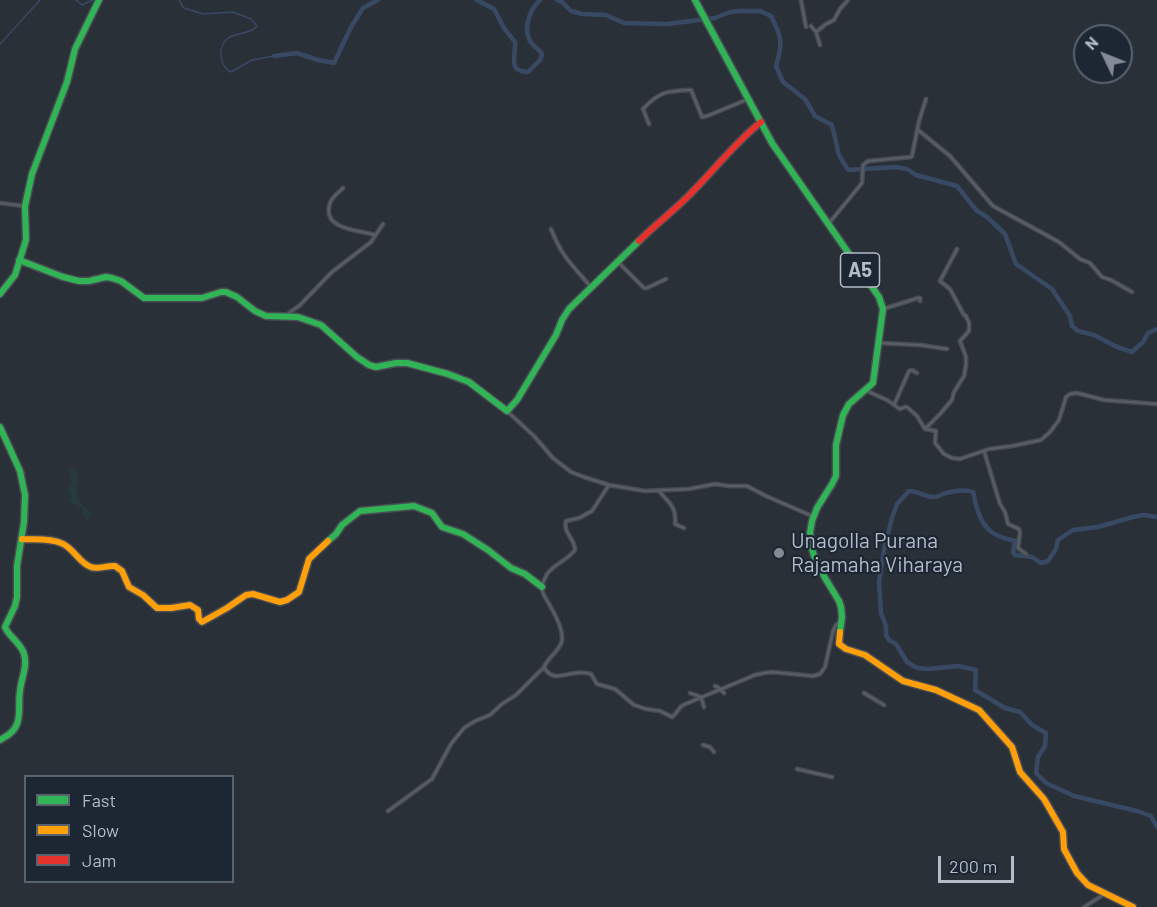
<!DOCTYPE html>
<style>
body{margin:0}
#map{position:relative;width:1157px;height:907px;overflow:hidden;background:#2a3038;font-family:Barlow,sans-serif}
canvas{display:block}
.legend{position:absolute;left:24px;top:775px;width:210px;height:108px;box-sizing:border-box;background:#1d2633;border:2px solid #59626f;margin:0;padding:8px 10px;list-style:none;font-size:18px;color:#b4bcc9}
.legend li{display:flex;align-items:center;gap:12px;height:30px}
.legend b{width:30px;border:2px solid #59626f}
.north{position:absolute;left:1073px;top:24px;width:60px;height:60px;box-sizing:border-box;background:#1d2633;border:2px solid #59626f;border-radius:50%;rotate:313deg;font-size:16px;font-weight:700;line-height:24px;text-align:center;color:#b4bcc9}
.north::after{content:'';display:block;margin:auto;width:21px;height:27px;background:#848b96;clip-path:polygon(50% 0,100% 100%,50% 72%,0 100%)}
.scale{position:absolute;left:938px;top:856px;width:76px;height:27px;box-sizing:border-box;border:3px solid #b4bcc9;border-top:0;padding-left:8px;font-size:18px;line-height:21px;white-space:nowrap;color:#b4bcc9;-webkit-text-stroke:4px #1d2633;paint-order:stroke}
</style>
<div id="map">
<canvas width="1157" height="907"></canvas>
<ul class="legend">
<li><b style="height:8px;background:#30b455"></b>Fast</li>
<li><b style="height:8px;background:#ff9f0a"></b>Slow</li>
<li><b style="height:8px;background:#e5322d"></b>Jam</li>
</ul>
<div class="north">N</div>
<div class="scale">200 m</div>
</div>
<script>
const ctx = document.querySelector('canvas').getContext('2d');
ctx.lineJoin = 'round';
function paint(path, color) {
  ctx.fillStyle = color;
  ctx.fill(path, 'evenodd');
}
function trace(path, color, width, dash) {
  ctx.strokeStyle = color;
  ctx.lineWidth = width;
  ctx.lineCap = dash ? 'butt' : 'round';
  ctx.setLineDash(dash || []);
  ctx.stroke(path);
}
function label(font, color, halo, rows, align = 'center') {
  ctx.font = font + ' Barlow,sans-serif';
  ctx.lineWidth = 4.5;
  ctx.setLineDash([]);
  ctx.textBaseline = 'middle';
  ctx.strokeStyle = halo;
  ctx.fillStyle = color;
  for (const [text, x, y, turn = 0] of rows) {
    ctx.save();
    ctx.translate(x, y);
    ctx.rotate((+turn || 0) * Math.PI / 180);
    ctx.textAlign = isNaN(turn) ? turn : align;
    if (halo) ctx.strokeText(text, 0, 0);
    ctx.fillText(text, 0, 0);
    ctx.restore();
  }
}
paint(new Path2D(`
 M70 467 77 473 79 482C72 494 81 506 91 513L87 520 82 515 83 512 81 507 72 503 68 499 71 498V493H68V491L72 480 70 475 71 473 68 469Z`), '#273a3e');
trace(new Path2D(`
 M76 0 82 5 93 0
 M179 0 184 8 203 14 233 12 251 19 257 26C250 35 235 32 227 39 217 48 220 67 231 72L252 60 274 56
 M0 44 40 0`), '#384963', 1.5);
trace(new Path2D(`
 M477 0 494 9 504 28 515 42C516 57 507 71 528 72L540 60 542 54C540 50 536 48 532 44 522 31 529 10 540 0
 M557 0 562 2 571 11 582 14 606 15 624 23 667 24 715 18 730 12 740 11H760L771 16C782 37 783 43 776 66L783 82 805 99 815 116 832 125 839 155 848 170 896 167 907 169 916 175 957 186 976 210 987 217 1005 234 1016 264 1052 289 1070 316 1072 326 1078 331 1094 335 1117 347 1132 352 1143 342 1148 333 1157 329
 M274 56 297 53 318 60 334 63 351 27 363 8 378 0
 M1157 517 1144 515 1133 517 1098 527 1073 530 1058 540 1056 549 1048 561 1041 563 1032 557 1015 555 1013 552 1015 541C996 537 984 531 978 511 975 505 975 498 973 492 965 489 951 491 943 494 938 496 939 497 933 497 925 497 918 491 909 491L897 504 892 518 885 545 879 582 881 613 886 626V635L889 640 896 644 907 662 917 668 928 669 958 666 976 670 975 690 1005 708 1020 712 1032 725 1046 733 1045 746 1038 757 1036 773 1046 783 1074 796 1137 811 1151 816 1157 827`), '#384963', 4.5);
const street = new Path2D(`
 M801 0 806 27
 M811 26 816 32 826 24 834 20 840 9 848 0
 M816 32 820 45
 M649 124 643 109C660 91 667 91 691 90L702 117 707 116 746 100
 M918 130 950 156 993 206 1059 242 1080 259 1090 263 1102 277 1111 280 1132 292
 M343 188C339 192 332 197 330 203 321 230 359 230 375 235
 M0 203 24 206
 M830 222 862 183 863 165 868 161 911 157 912 156 919 121 926 99
 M551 229C562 257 572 265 591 287
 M618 262 644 288H647L666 279
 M883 309 918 298H920V301
 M285 316 300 305 332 272 371 242 383 224
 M879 343 920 345 947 349
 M867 391 887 400 900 409 905 407H907L917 416 925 429 936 431 935 443 944 454 952 458 960 459 989 449 1012 446 1041 440 1050 432 1059 420 1066 397 1070 394 1077 393 1104 400 1157 404
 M894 405 909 371 912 370 917 373
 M507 411 534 436 553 458 571 472 584 477 609 485 645 491 689 489 715 484 729 486H747L766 496 812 516
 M925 429 940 414 952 400 954 392 964 376 966 365V357L960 341 969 331V323L966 316 964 315 950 289 940 281 957 249
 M984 451 1000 504 1005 512 1008 524 1019 529 1020 533 1018 548 1026 554
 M609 485 592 511 579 518 566 521C563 533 575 539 575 550 568 560 554 564 547 574 545 578 542 584 542 587 541 593 547 600 549 604 555 614 563 628 562 640 561 650 548 657 544 667 552 682 563 674 576 673 580 672 587 673 591 674L597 684 615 689 634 705 646 709 660 711 672 717C677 714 678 708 683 705L755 675 764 673 772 672 813 676 820 674 825 667 833 631 836 625 840 621
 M659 491C669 503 677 507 675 524L684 528
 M715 686 719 688 724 693
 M690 693 701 697 704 707
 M864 693 884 705
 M703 745 710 747 714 752
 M797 769 832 777
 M388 811 432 779 451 744 464 728 475 721 490 715 502 704 516 695 539 672 544 668
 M1084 907 1103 895`);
const fast = new Path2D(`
 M695 0 772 143 879 297 883 309 873 383 849 404 843 415 836 445V476L832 484 817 508 812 521 810 533 811 545 814 556 825 578 839 601 841 607 842 617 840 632
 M19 260 63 277 79 281H89L106 277 112 278 121 281 144 298H202L221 292H226L237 297 255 311 266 316 298 317 321 325 357 357 369 365 376 367 396 363H407L448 374 469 382 507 411 517 400 556 335 562 320 569 309 639 241
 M0 294 15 275 26 240 25 206 32 174 67 82 75 49 99 0
 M0 427 20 471 25 495 24 522 17 566V597L15 606 5 627C9 637 21 643 24 654 28 666 21 679 20 691 18 702 21 714 17 724 14 732 7 736 0 740
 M328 541 336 534 342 525 360 511 414 506 432 513 442 527 463 534 488 550 511 568 525 574 542 587`);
const slow = new Path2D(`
 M22 539C35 540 49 538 61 543 74 548 79 563 91 567 98 570 108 565 115 566L122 571 129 587 143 595 157 608H171L190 605 198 610 199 619 202 622 227 608 246 595 253 594 280 602 287 600 299 592 309 559 328 541
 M840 632 839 644 846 649 865 655 903 681 936 690 979 710 1012 747 1020 772 1044 799 1063 832 1064 849 1077 873 1088 885 1133 907`);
const jam = new Path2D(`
 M639 241C652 228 667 216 681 203 709 177 731 146 761 122`);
trace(street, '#484c53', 5);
trace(fast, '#484c53', 9);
trace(slow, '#484c53', 9);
trace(jam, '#484c53', 9);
trace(street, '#5a5e66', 2);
trace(fast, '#30b455', 6);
trace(slow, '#ff9f0a', 6);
trace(jam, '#e5322d', 6);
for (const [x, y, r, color] of [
 [779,553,6,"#848b96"]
]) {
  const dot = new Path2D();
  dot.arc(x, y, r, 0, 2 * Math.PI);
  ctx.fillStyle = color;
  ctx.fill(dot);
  trace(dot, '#1d2633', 2);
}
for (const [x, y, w] of [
 [860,270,39]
]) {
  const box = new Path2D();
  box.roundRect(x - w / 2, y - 17, w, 34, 4.5);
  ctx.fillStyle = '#1d2633';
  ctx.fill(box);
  trace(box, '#b4bcc9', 1.5);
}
label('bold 20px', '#b4bcc9', null, [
 ["A5",860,270]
]);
label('21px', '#b4bcc9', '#1d2633', [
 ["Unagolla Purana",791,541],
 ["Rajamaha Viharaya",791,565]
], 'left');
</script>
